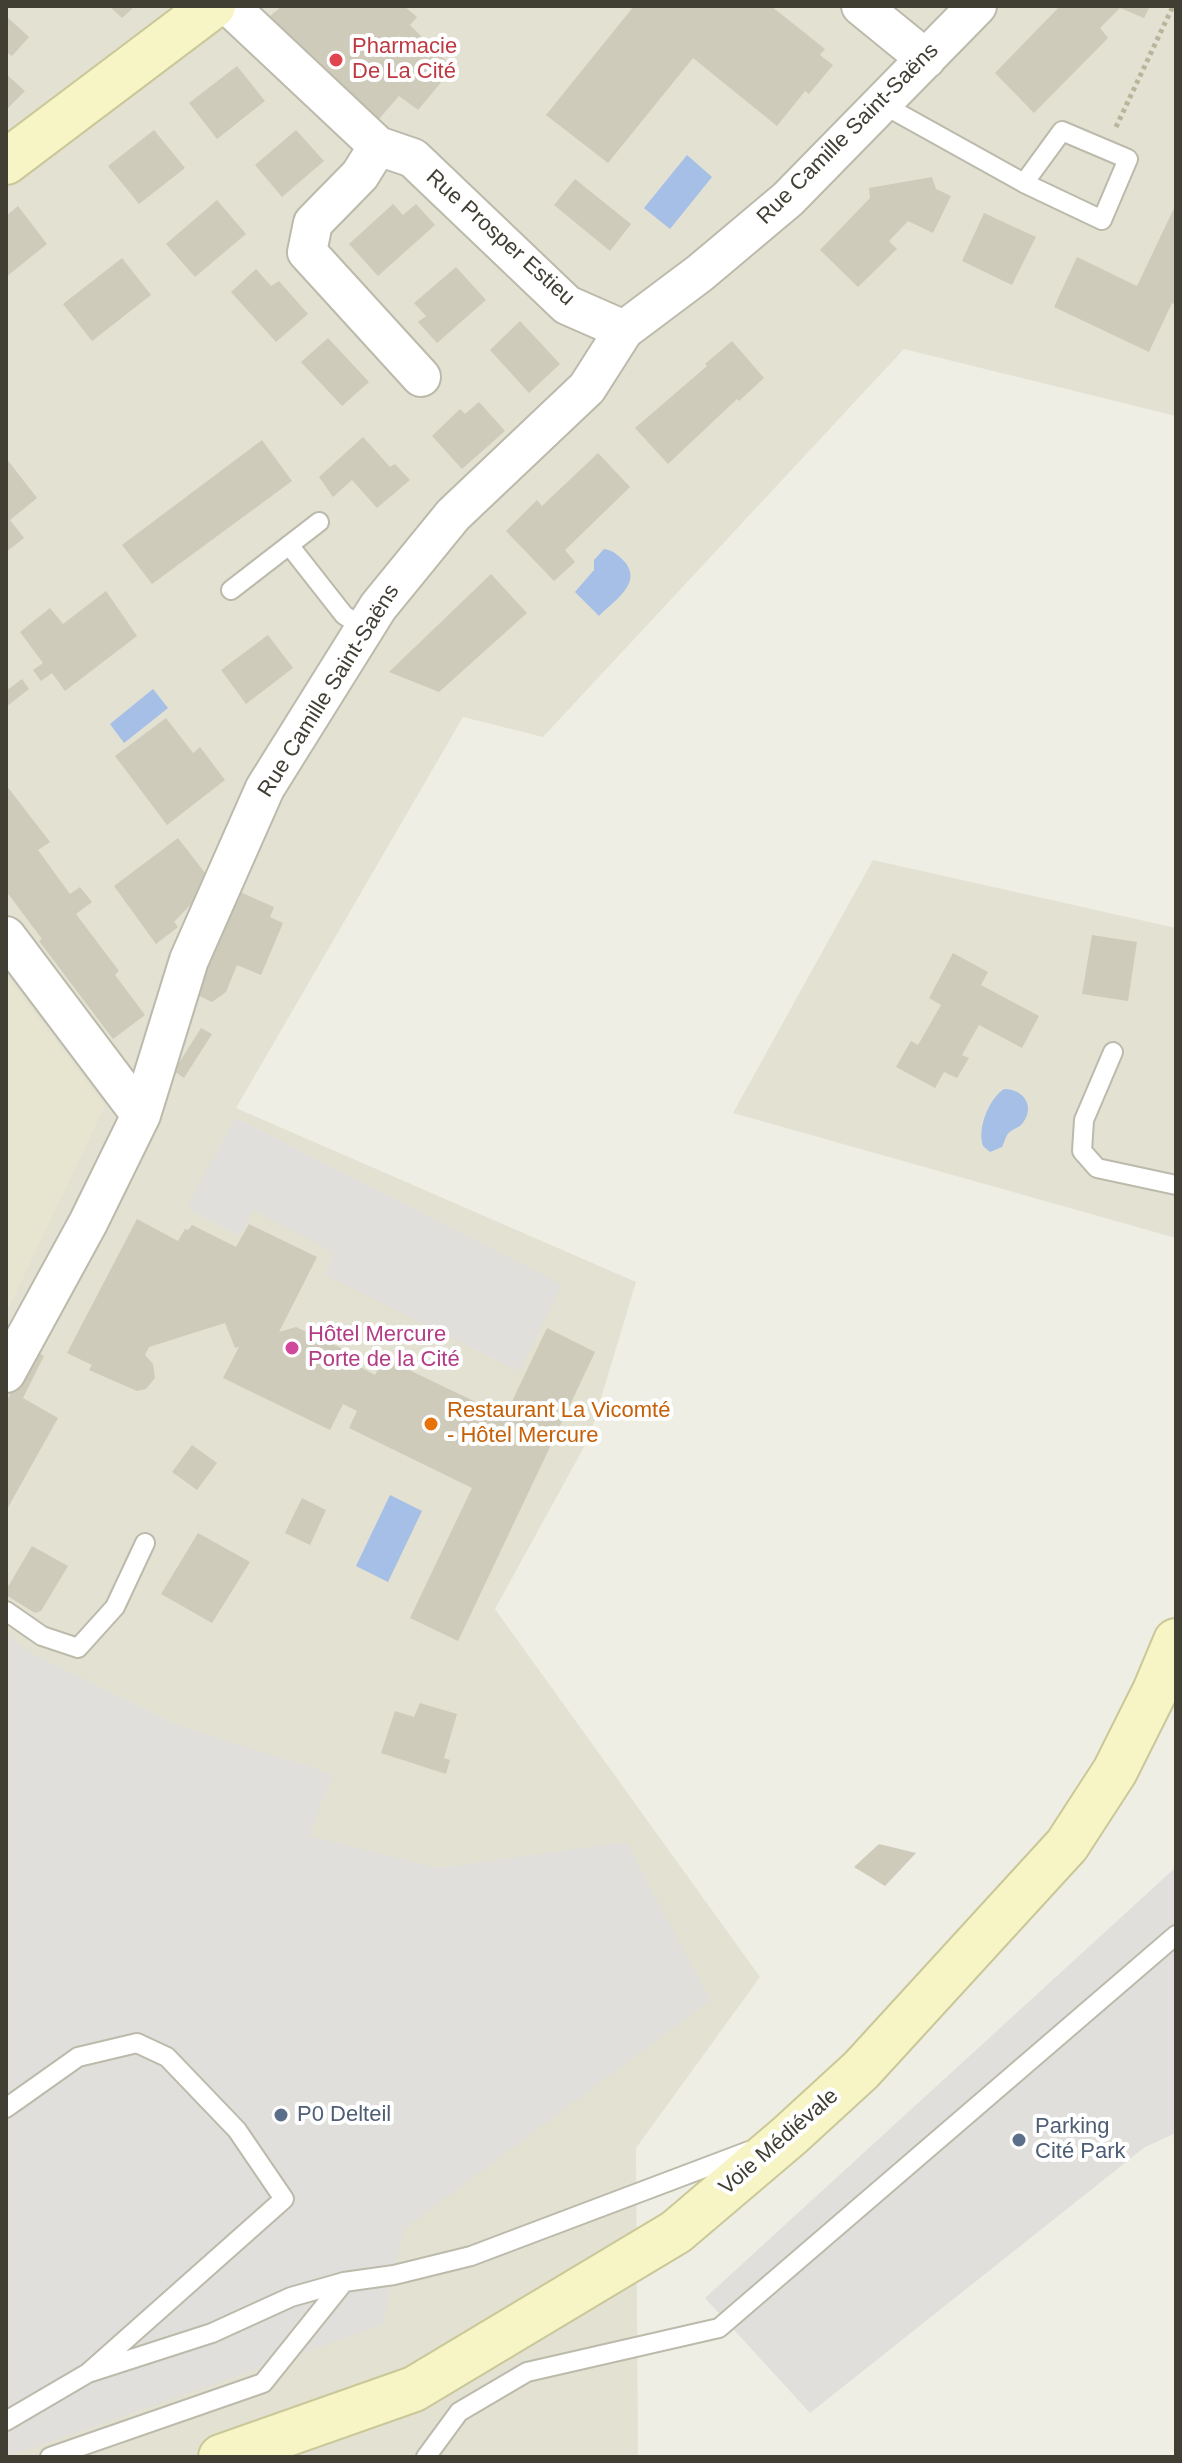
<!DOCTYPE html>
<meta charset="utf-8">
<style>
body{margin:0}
#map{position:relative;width:1182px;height:2463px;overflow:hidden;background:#efeee4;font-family:Helvetica,sans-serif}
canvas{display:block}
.frame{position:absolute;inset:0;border:8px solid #413e34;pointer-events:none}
</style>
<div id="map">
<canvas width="1182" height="2463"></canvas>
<div class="frame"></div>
</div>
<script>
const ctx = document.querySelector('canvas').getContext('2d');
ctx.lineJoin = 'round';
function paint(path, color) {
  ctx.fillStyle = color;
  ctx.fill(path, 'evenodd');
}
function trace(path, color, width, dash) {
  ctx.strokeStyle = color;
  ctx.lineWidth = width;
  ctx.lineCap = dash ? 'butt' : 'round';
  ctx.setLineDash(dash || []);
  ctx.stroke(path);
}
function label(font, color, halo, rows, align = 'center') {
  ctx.font = font + ' Helvetica,sans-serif';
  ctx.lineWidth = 8;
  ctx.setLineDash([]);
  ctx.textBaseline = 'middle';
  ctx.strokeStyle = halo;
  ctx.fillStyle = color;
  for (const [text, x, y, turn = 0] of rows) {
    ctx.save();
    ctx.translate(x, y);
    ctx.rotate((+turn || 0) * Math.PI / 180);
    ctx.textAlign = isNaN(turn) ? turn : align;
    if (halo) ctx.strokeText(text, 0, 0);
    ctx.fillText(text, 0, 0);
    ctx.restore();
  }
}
paint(new Path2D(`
 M6 6H1176V416L904 349 543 737 463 717 236 1108 636 1282 589 1438 495 1609 760 1977 636 2148 638 2457H6Z
 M873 860 1176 928V1238L733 1113Z`), '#e3e1d2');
paint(new Path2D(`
 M6 975 105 1106 6 1314Z`), '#e7e5cf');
paint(new Path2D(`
 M235 1118 562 1284 519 1371 326 1275 334 1253 253 1209 239 1235 187 1208Z
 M6 1633 29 1652 174 1724 332 1774 309 1836 439 1868 626 1842 710 2000 404 2229 382 2325 6 2457Z
 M1176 1867V2133L1145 2147 810 2413 705 2298Z`), '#e0dfdc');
paint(new Path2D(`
 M687 155 712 177 670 229 644 208Z
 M604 549C612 550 615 553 621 558 646 581 616 599 599 616L575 592 594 570V560Z
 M153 689 168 708 124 743 110 724Z
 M1004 1089C1024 1089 1036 1107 1022 1124 1017 1129 1011 1129 1007 1135 1005 1139 1004 1143 1002 1147L990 1152 983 1146C977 1128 989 1099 1004 1089Z
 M390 1495 422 1511 388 1582 356 1566Z`), '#a6bfe6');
paint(new Path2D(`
 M109 6H135L122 18Z
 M282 6H404L417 17 410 25 453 68 418 110 399 96 378 120 269 17Z
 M634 6H771L825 49 820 55 833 65 809 94 805 91 777 126 693 58 608 163 546 115Z
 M1060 6H1150L1144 18 1120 8 1100 28 1108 38 1034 113 995 73Z
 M6 16 29 37 12 56 6 52Z
 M237 66 265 101 217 139 189 103Z
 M6 74 25 91 6 110Z
 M154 130 185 168 139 204 108 166Z
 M296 130 324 161 282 197 255 165Z
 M932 177 936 189 951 196 933 233 908 221 889 241 897 249 858 287 820 250 870 198 869 188Z
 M575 179 631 224 610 251 554 205Z
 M217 200 246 234 195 277 166 244Z
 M393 204 403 215 416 204 435 225 378 276 349 244Z
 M1176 204V305L1172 303 1149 352 1054 307 1077 257 1137 286Z
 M18 206 47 244 6 277V216Z
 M984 213 1036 237 1012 285 962 261Z
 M122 258 151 295 92 341 63 304Z
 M456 267 486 300 437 343 418 322 426 316 414 303Z
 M256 269 271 286 279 281 308 314 276 342 231 292Z
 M520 321 560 364 529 393 490 350Z
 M328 338 369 382 342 406 301 362Z
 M732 341 764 378 739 401 737 399 668 464 635 428 707 366 705 364Z
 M479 402 505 431 462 469 432 436 460 409 465 414Z
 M363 437 390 467 395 464 410 480 377 508 352 480 333 497 319 477Z
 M262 440 292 481 152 584 122 545Z
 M598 453 630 487 565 550 575 562 554 581 506 531 537 500 542 506Z
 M6 458 37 498 10 520 24 538 6 552Z
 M491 574 527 613 439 692 389 672Z
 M106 591 137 636 65 691 52 673 41 681 33 670 43 663 20 632 50 608 63 624Z
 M268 635 293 668 246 704 221 670Z
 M22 679 29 689 6 707V691Z
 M166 718 193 753 200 747 225 780 167 825 115 756Z
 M6 785 50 842 38 850 70 894 80 887 92 902 76 914 119 971 115 975 145 1015 113 1039 39 941 42 939 6 891Z
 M178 838 212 882 174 922 178 927 156 944 114 886Z
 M238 891 274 907 270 917 283 923 261 975 237 965 226 992 212 1002 193 993Z
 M1092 935 1137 942 1128 1001 1082 994Z
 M953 953 988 972 981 985 1039 1016 1022 1048 979 1025 962 1055 969 1058 957 1078 944 1072 935 1088 896 1067 911 1041 918 1045 941 1005 929 998Z
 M201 1028 212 1034 184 1078 174 1071Z
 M137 1219 178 1241 185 1229 188 1230 192 1225 236 1247 249 1224 317 1257 279 1332 296 1327 364 1359 360 1367 375 1375 384 1358 505 1416 547 1328 595 1352 458 1641 410 1618 472 1488 349 1428 357 1411 343 1404 330 1430 223 1378 239 1347 235 1348 225 1323 149 1347 145 1355 153 1364 155 1378 146 1389 137 1391 89 1370 92 1365 67 1353Z
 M33 1350 44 1356 23 1398 58 1418 6 1511V1402Z
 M192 1445 217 1463 197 1490 172 1472Z
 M302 1498 326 1510 310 1545 285 1533Z
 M198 1533 250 1562 212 1623 161 1594Z
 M32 1546 68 1566 41 1611 35 1613 6 1595V1590Z
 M420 1703 457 1714 444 1758 450 1760 446 1774 381 1753 395 1711 414 1717Z
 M879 1844 916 1853 885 1886 854 1867Z`), '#cfcbbb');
const lane = new Path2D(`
 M882 104 1024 183 1102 220 1128 159 1062 131 1024 183
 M289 545 344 615 364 628
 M231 590 319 522
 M1113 1052 1084 1120 1082 1151 1097 1168 1176 1185
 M6 1611 42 1636 78 1648 115 1607 145 1543
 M6 2108 78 2057 137 2043 167 2057 237 2130 284 2199 88 2373 6 2421
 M88 2373 212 2333 291 2297 344 2282 394 2275 471 2256 749 2151
 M50 2457 263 2383 344 2282
 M426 2457 459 2412 527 2372 719 2328 1176 1935`);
const street = new Path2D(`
 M229 6 378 146 413 158 567 305 624 330
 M861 6 926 59
 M378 146 360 175 313 223 307 252 421 377
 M6 936 141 1115
 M6 1373 88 1223 141 1115 189 960 265 788 378 607 453 515 587 388 624 330 700 273 788 199 977 6`);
const secondary = new Path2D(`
 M6 162 213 6
 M221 2457 414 2389 676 2232 789 2136 861 2070 1067 1845 1115 1771 1155 1691 1176 1641`);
trace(lane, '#bcbaab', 22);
trace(street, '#bcbaab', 42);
trace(secondary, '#cac798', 48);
trace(new Path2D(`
 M1116 127 1173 6`), '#b9b59b', 5, [4, 4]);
trace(lane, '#fff', 18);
trace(street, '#fff', 38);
trace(secondary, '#f7f5c6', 44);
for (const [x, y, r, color] of [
 [336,60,8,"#e0444e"],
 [292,1348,8,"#d1479c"],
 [431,1424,8,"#e8710a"],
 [281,2115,8,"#5c6f8a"],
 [1019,2140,8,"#5c6f8a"]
]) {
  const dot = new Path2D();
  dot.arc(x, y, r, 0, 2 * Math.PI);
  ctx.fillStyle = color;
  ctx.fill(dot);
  trace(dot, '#fff', 3);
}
label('22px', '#be3a42', '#fff', [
 ["Pharmacie",352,47],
 ["De La Cité",352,72]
], 'left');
label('22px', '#413e34', '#fff', [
 ["Rue Camille Saint-Saëns",848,134,-45],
 ["Rue Prosper Estieu",500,238,42],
 ["Rue Camille Saint-Saëns",329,691,-58],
 ["Voie Médiévale",779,2142,-41]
]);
label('22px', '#b23c85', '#fff', [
 ["Hôtel Mercure",308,1335],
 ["Porte de la Cité",308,1360]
], 'left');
label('22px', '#c56008', '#fff', [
 ["Restaurant La Vicomté",447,1411],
 ["- Hôtel Mercure",447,1436]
], 'left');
label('22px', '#4e5e75', '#fff', [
 ["P0 Delteil",297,2115],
 ["Parking",1035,2127],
 ["Cité Park",1035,2152]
], 'left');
</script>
